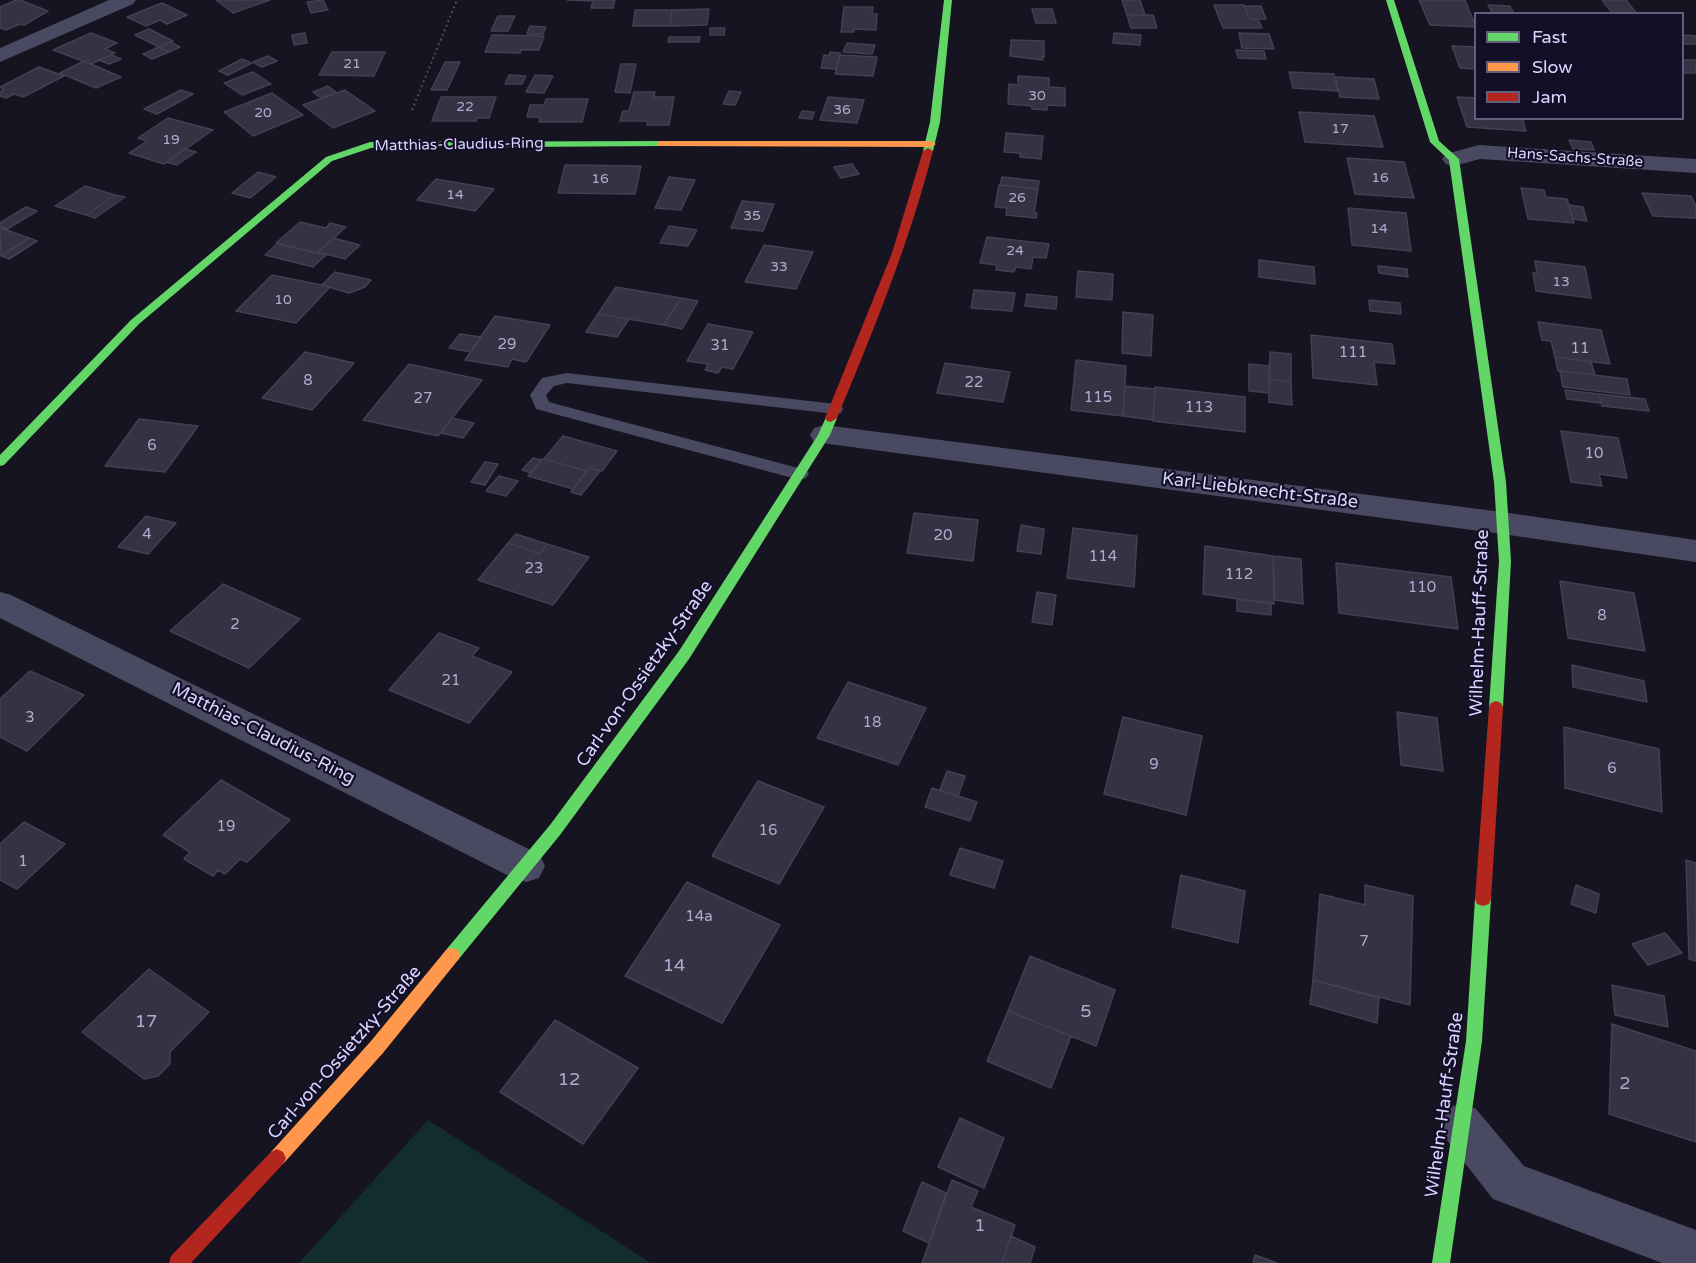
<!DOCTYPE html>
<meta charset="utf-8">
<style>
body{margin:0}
#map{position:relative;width:1696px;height:1263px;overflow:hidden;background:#161421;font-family:"Varela Round",sans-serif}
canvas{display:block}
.legend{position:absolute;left:1474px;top:12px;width:210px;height:108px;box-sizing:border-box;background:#130f26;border:2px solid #625e7d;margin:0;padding:8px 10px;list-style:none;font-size:18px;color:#d9d4ff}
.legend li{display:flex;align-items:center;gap:12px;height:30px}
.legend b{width:30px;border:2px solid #625e7d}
</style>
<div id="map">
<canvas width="1696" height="1263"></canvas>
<ul class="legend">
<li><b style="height:8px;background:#63d668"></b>Fast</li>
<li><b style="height:8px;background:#ff974d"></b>Slow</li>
<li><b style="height:8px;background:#b3261e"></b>Jam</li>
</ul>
</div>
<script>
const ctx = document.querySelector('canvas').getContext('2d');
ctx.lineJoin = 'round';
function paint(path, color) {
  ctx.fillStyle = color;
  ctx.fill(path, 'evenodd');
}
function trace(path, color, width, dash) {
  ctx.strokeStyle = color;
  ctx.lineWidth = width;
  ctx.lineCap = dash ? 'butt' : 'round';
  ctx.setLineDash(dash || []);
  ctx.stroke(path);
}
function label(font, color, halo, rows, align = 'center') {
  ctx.font = font + ' "Varela Round",sans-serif';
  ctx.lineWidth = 4.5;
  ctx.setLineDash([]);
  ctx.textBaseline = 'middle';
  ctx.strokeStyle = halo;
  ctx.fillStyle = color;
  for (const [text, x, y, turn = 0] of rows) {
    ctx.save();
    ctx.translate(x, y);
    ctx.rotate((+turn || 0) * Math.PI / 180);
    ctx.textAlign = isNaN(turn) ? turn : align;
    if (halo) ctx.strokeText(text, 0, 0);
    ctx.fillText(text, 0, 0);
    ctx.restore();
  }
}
paint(new Path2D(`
 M428 1120 651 1263H299Z`), '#132c2d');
const building = new Path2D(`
 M16 0H20L48 11 24 25 20 24 6 30 0 28V7Z
 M216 0H270L233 13Z
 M323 0 328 10 311 13 307 2Z
 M567 0H615L613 8H591L593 1Z
 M1122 0H1140L1145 15H1127Z
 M1419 0H1465L1476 27 1430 25Z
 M1602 0H1626L1637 14H1613Z
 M162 3 187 15 167 24 160 20 146 26 127 17Z
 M1214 5H1244L1250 19H1258L1262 28H1223Z
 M1488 5 1510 6 1514 14H1493Z
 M1244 6H1261L1266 19H1250Z
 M844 7H873L872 14H877L876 30 854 29V32H841Z
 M709 9 707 25 670 26 672 10Z
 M1032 9H1052L1056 23H1036Z
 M635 10H672L670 26H633Z
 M1127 15H1153L1157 28H1131Z
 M498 16H515L508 31H491Z
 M530 26 546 27 543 34H527Z
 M710 28H725L724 35H710Z
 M149 29 173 41 159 47 135 35Z
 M91 33 117 43 105 49 115 53 91 64 53 50Z
 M305 33 307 43 294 45 292 35Z
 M1114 33 1141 35 1140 45 1113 43Z
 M1239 33 1269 34 1274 49 1242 48Z
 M492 35 544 36 539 50H521L520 53 485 52Z
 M1682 35 1696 36V44H1682Z
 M669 37H700L699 42H668Z
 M1011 40 1044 41V57H1042L1043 60 1010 56Z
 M170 42 180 47 169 52 159 47Z
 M847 43 875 45 872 54 843 52Z
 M1452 46 1476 47V69L1460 68Z
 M159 47 169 52 152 59 143 54Z
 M1236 50 1264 51 1266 59 1238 58Z
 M332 52H385L374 76 319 75Z
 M830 52 840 53 836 69 821 68 824 55 829 56Z
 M111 55 121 59 109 64 99 60Z
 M840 55 877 57 873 76 835 74Z
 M268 56 277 61 262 67 253 62Z
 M242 59 252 63 228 75 219 71Z
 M1682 60H1696V73H1682Z
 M84 61 91 64 121 77 96 88 60 73Z
 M445 62H460L447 90H431Z
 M621 64H636L630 93 615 92Z
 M39 67 64 76 23 97 14 94 6 98 0 96V92L4 90 0 87Z
 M253 72 271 84 242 95 224 83Z
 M1289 72 1334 74 1338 91 1293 88Z
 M509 75 526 76 522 84H505Z
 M535 75 553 76 544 93 526 92Z
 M1018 76 1049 78V87L1065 88V106L1047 105V110L1032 109V106L1008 104 1009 84 1018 85Z
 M1335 77 1374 79 1379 99 1340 97Z
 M328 86 337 93 321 98 313 92Z
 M181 90 193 94 157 114 144 109Z
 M345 90 375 111 333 128 303 105Z
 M729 91 741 92 735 105 723 104Z
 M634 92H655L654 97H674L669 125H647L648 121H620L623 111H629Z
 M272 93 303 115 253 136 224 112Z
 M441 97H496L489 118H477L476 121H432Z
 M828 97 864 100 857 123 820 120Z
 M1457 97 1476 98V118H1522L1526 131 1467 127Z
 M546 99H588L582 122H539L540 117H527L530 105H544Z
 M802 111 814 112 812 119 799 118Z
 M1299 112 1374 116 1383 147 1305 142Z
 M168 118 213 130 164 164 129 153 147 141 138 138Z
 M1006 133 1043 136 1041 159 1020 157V153L1004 152Z
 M1569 140 1591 142 1594 150 1573 149Z
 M185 149 196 152 177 165 166 162Z
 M1347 158 1404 162 1414 198 1355 194Z
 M852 164 859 174 841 178 834 167Z
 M565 165 641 166 635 194 558 193Z
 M258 172 276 177 250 198 232 193Z
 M669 177 695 180 681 210 655 208Z
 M1002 177 1039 181 1038 189 1000 185Z
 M436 179 494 189 475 211 417 200Z
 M999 185 1038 189 1034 213H1037L1036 218 1006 215 1007 208 995 207Z
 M85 186 115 195 86 215 55 206Z
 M1521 188 1544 190 1546 197 1567 199 1574 223 1528 219Z
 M1642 193 1691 196 1696 206V218L1653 216Z
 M115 195 125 197 95 218 86 215Z
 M742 201 774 204 763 231 731 228Z
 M1569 205 1583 207 1587 221 1573 219Z
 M26 207 37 211 7 229 0 226V223Z
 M1348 208 1406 213 1411 251 1352 245Z
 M300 222 326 228 330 223 346 227 317 253 276 243Z
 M669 226 697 230 688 246 660 243Z
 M0 229 1 228 29 238 1 256Z
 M987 237 1049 244 1046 258 1033 257 1031 269 1016 267 1014 272 996 270 997 265 980 263Z
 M29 238 37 241 9 259 1 256Z
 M333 238 360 245 345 259 318 252Z
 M277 244 317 253 327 254 313 267 265 255Z
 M764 245 813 252 796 289 745 282Z
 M1259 260 1314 267 1315 284 1259 277Z
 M1535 261 1585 267 1591 298 1536 291 1533 273H1537Z
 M1378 266 1407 269 1408 277 1379 273Z
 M1078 271 1113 274 1112 300 1076 297Z
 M335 272 371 280 365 287 349 293 322 285Z
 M272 275 322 285 330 287 296 323 236 311Z
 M616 287 681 298 664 325 598 314Z
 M974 290 1015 293 1012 311 971 308Z
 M1027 294 1057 297 1056 309 1025 306Z
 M681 298 698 301 682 329 664 325Z
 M1369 300 1400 303 1401 314 1370 311Z
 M1123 312 1153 315 1151 356 1122 353Z
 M598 314 629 319 617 337 586 332Z
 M495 316 550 325 526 362 512 359 508 367 465 360Z
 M1538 322 1601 330 1610 364 1555 357 1551 341 1542 340Z
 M708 324 753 332 733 369 722 367 718 373 705 370 708 364 687 361Z
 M460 334 481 337 471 352 449 348Z
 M1311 335 1392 344 1395 364 1374 362 1377 385 1313 378Z
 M305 352 354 363 312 410 262 398Z
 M1270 352 1291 354V382L1269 379Z
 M1555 357 1591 362 1595 375 1558 371Z
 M1076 360 1126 366 1123 416 1071 410Z
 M945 363 1010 372 1003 402 937 393Z
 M409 364 482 380 438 436 363 420Z
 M1249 364 1270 366 1269 393 1249 391Z
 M1560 371 1627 379 1630 395 1563 387Z
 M1269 379 1291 382 1292 405 1269 402Z
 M1125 386 1155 389 1153 420 1123 416Z
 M1155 387 1245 397V432L1153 421Z
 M1565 390 1599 394 1601 403 1567 399Z
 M1599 394 1645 399 1649 411 1602 406Z
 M452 418 474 423 463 438 441 433Z
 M139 419 198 426 165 472 105 466Z
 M1561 431 1618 438 1627 478 1599 474 1602 486 1571 482Z
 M563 436 617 451 602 471 589 468 587 471 544 459Z
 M533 458 542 460 531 473 522 470Z
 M542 459H544L587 471 573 489 528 476Z
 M485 462 498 464 485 485 471 482Z
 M589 468 600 471 581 495 571 492Z
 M499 476 518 481 506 496 486 491Z
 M914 513 978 520 973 561 907 553Z
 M146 516 176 523 148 554 118 547Z
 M1021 525 1044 529 1041 554 1017 551Z
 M1073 528 1137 536 1134 587 1067 578Z
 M516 534 547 544 540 554 508 543Z
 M508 543 540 554 547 544 589 557 553 605 478 580Z
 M1205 546 1273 556 1274 604 1203 594Z
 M1273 556 1301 559 1303 604 1275 600Z
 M1336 563 1451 577 1458 629 1339 613Z
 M1560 581 1634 593 1645 651 1568 638Z
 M223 584 300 619 249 668 170 631Z
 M1037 592 1056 595 1052 625 1032 622Z
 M1237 599 1271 603V615L1237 611Z
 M439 633 479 648 472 656 512 672 469 723 389 690Z
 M1572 665 1644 681 1647 702 1573 687Z
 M30 671 84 695 27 751 0 737V699Z
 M848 682 926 708 898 765 817 738Z
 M1397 712 1437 718 1443 771 1401 765Z
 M1123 717 1202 736 1186 815 1104 794Z
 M1564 727 1659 749 1662 812 1565 788Z
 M947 771 965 776 958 796 940 790Z
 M221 780 290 820 247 862 240 859 225 874 218 870 213 876 184 859 190 852 163 835Z
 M758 781 824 807 779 884 712 856Z
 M932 788 977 802 970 821 925 807Z
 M24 822 65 844 17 889 0 880V844Z
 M960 848 1003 861 994 888 950 875Z
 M1686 860 1696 863V961L1689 959Z
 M1181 875 1245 891 1238 943 1172 927Z
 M687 882 780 925 722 1023 625 976Z
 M1365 885 1413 896 1410 1005 1313 980 1320 894 1365 905Z
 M1576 885 1599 894 1596 913 1571 904Z
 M1665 933 1682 953 1648 965 1632 944Z
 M1030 956 1115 990 1096 1046 1008 1011Z
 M149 969 209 1012 170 1052V1064L158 1076 144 1079 82 1032Z
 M1313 980 1379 998 1377 1023 1310 1004Z
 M1612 985 1664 996 1668 1027 1615 1015Z
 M1008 1011 1071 1036 1051 1088 987 1061Z
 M555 1020 638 1068 583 1144 500 1092Z
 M1612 1024 1696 1051V1142L1609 1114Z
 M960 1118 1004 1138 984 1188 938 1167Z
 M952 1180 978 1191 971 1207 1015 1225 1002 1263H922Z
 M922 1182 946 1193 929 1243 903 1231Z
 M1011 1236 1035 1247 1030 1263H1002Z
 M1255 1255 1277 1263H1253Z`);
paint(building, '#343243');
trace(building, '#433f54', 1.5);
trace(new Path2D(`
 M412 110 457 0`), '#44505f', 2, [2, 3]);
paint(new Path2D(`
 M567 373 835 404 841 405 843 409 841 413 835 414 567 383 554 386 546 395 549 402 556 404 806 470 809 474 806 478 800 480 536 409 530 395 542 378Z`), '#4a4962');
paint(new Path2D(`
 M109 0H136L133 4 0 62V48Z
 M1479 145 1696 159V173L1480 159 1454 166 1446 164 1442 159 1446 154Z
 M824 425 1502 512 1696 540V562L1502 534 814 442 810 435 814 428Z
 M0 592 11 595 539 854 545 866 539 878 526 882 513 878 0 618Z
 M1461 1103 1476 1109 1524 1166 1696 1230V1263H1662L1493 1199 1446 1139 1439 1124 1446 1109Z`), '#4a4962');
paint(new Path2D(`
 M944 0H952L940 122 933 151 928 154 923 151 930 122Z
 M1386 0H1394L1439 141 1459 159 1506 482 1511 561 1503 707 1501 711H1491L1489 707 1499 561 1494 482 1449 160 1430 142Z
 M661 141 664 142V146L371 148 332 161 139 324 4 465 0 466V455L131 320 326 157 370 142Z
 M831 414 837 418 830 435 689 659 560 835 458 960 452 962 446 960 444 955 446 950 550 825 679 651 818 435 827 415Z
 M1483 892 1489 894 1491 899 1482 1041 1450 1263H1432L1466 1041 1475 899 1477 894Z`), '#63d668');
paint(new Path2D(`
 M661 141H931L936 144 931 147 658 146V142Z
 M452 948 458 950 460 955 458 960 383 1053 283 1164 277 1167 271 1164 268 1158 271 1152 371 1041 446 950Z`), '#ff974d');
paint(new Path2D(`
 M928 148 933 151C909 243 874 330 837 418L831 422 827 421 825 418 892 253 923 151Z
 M1496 701 1501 703 1503 707 1491 899 1489 904 1483 906 1477 904 1475 899 1489 707 1491 703Z
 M277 1149 283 1152 286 1158 283 1164 191 1263H169L171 1256 271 1152Z`), '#b3261e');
label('14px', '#b0acd0', null, [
 ["21",352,64],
 ["30",1037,96],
 ["22",465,107],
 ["36",842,110],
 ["20",263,113],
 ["17",1340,129],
 ["19",171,140],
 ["16",1380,178],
 ["16",600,179],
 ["14",455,195],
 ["26",1017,198],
 ["35",752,216],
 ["14",1379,229],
 ["24",1015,251],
 ["33",779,267],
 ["13",1561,282],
 ["10",283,300]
]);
label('15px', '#d9d4ff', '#130f26', [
 ["Matthias-Claudius-Ring",459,145,-1],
 ["Hans-Sachs-Straße",1575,158,4]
]);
label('15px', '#b0acd0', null, [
 ["29",507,345],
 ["31",720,346],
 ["11",1580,349],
 ["111",1353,353],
 ["8",308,381],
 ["22",974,383],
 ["115",1098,398],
 ["27",423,399],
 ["113",1199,408],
 ["6",152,446],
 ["10",1594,454],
 ["4",147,535],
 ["20",943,536],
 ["114",1103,557],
 ["23",534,569],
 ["112",1239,575],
 ["110",1422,588],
 ["8",1602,616],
 ["2",235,625],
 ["21",451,681],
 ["3",30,718],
 ["18",872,723],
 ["9",1154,765],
 ["6",1612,769],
 ["19",226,827],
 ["16",768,831],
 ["1",23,862],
 ["14a",699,917],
 ["7",1364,942]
]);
label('18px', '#d9d4ff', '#130f26', [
 ["Karl-Liebknecht-Straße",1260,491,7],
 ["Wilhelm-Hauff-Straße",1480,623,-88],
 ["Carl-von-Ossietzky-Straße",645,674,-55],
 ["Matthias-Claudius-Ring",263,734,27],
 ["Carl-von-Ossietzky-Straße",345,1053,-49],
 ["Wilhelm-Hauff-Straße",1445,1105,-82]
]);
label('18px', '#b0acd0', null, [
 ["14",674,966],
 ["5",1086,1012],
 ["17",146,1022],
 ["12",569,1080],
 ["2",1625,1084],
 ["1",980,1226]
]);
</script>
